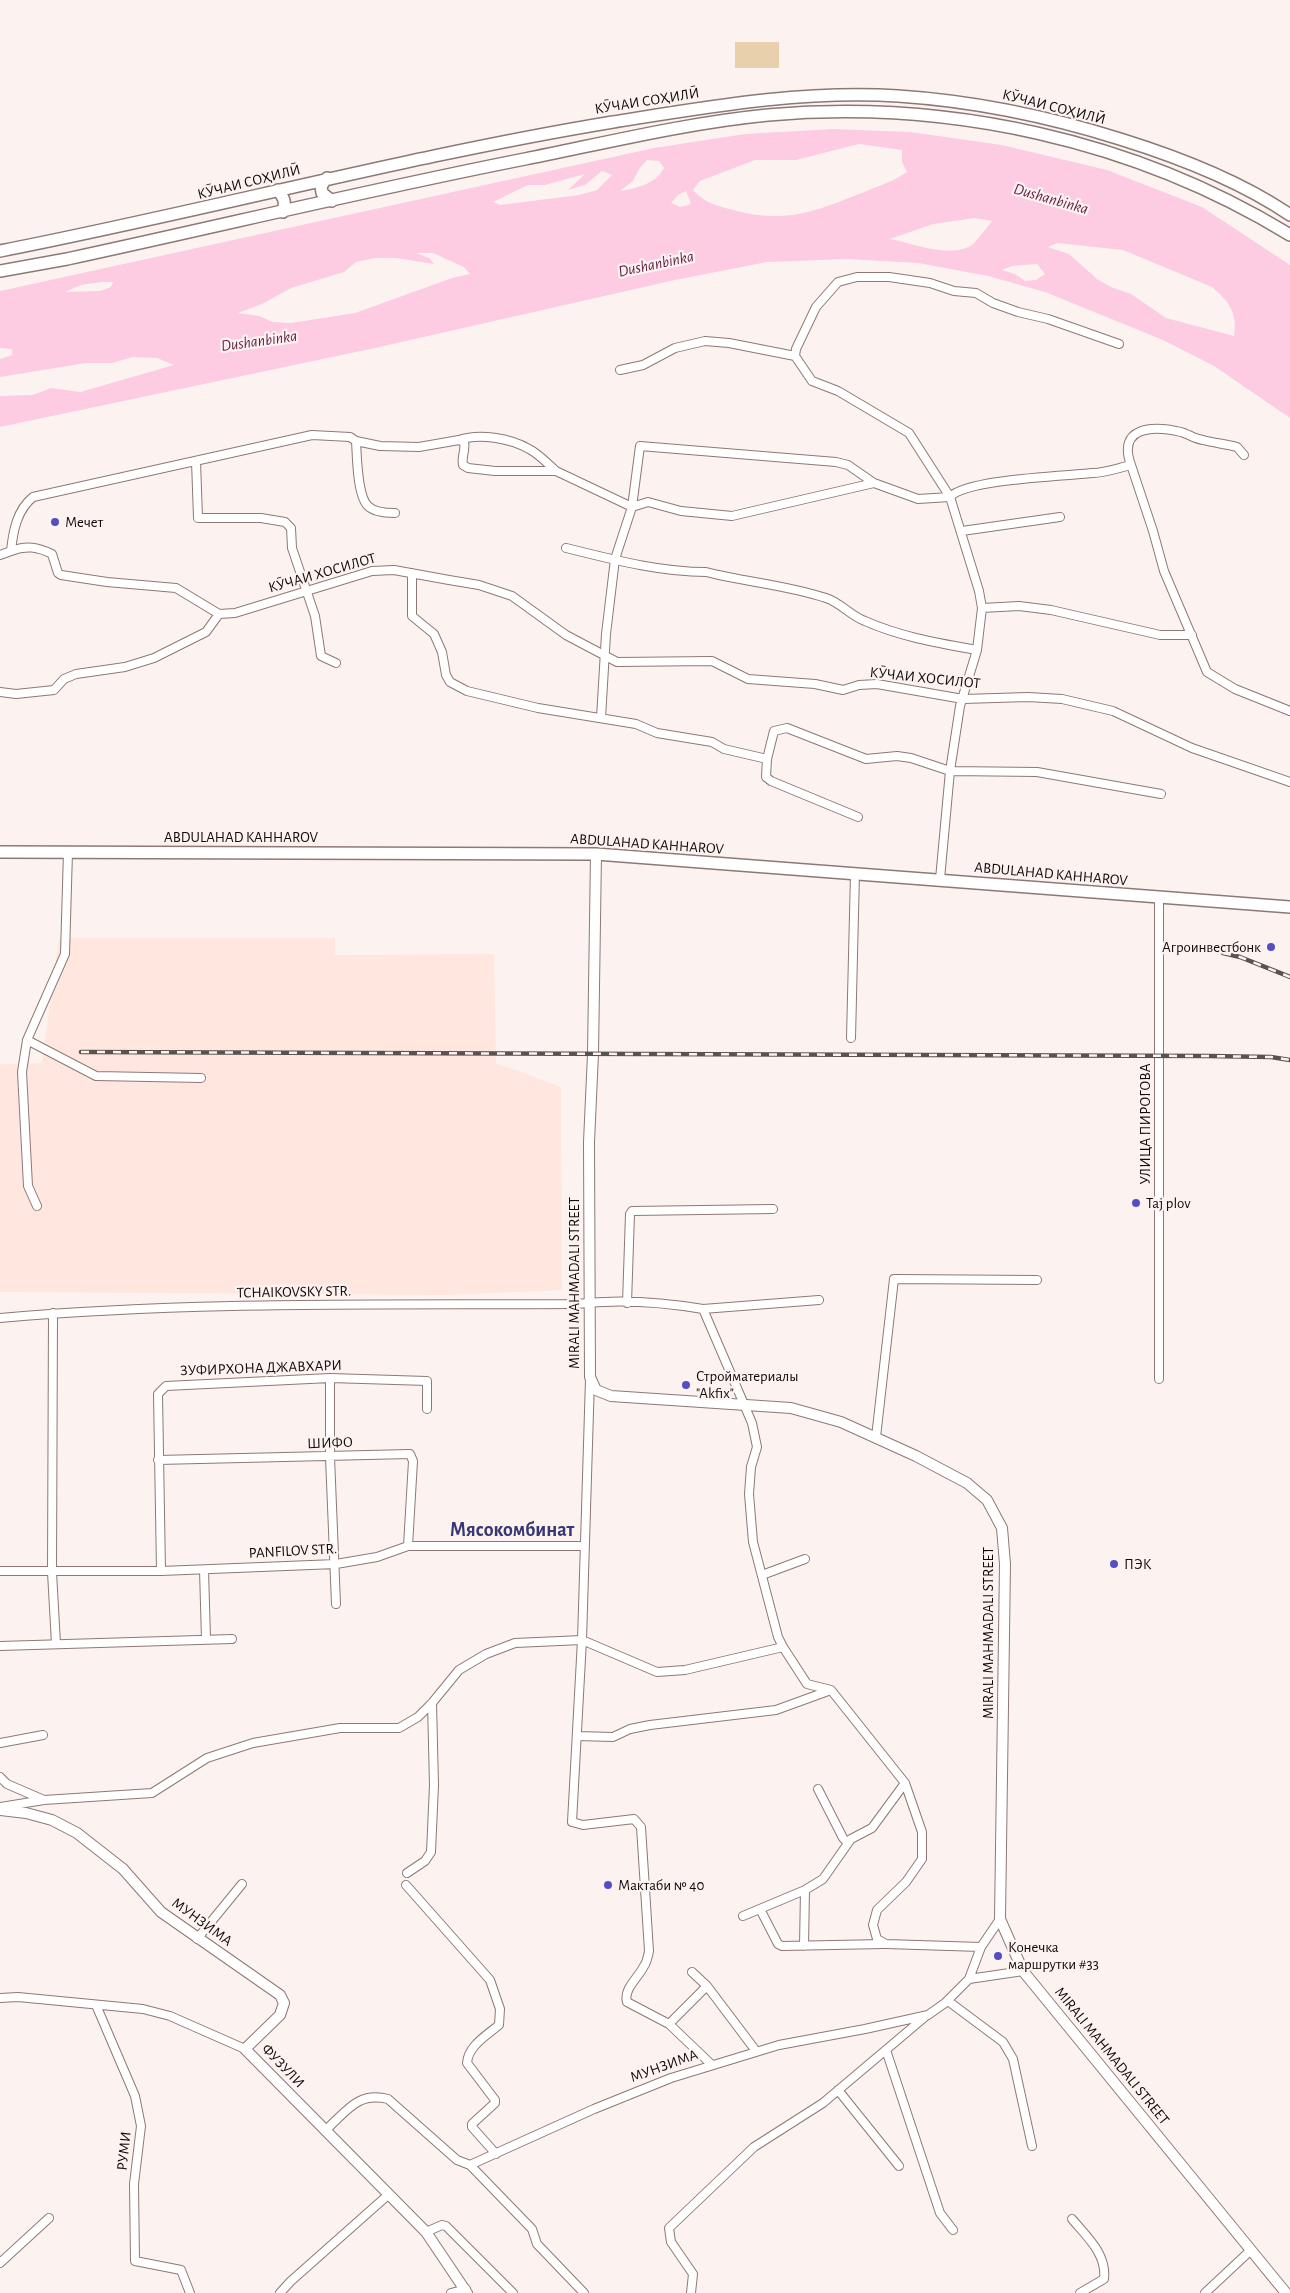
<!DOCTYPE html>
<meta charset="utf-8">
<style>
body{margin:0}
canvas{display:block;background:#fcf3f1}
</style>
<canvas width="1290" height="2293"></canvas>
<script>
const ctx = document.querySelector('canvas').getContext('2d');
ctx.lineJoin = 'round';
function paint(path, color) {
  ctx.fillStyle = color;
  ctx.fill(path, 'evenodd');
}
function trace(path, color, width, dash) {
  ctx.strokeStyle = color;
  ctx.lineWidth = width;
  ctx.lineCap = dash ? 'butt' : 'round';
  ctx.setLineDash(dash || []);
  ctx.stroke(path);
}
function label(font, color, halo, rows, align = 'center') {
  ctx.font = font + ' "Alegreya Sans",sans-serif';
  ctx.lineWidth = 4.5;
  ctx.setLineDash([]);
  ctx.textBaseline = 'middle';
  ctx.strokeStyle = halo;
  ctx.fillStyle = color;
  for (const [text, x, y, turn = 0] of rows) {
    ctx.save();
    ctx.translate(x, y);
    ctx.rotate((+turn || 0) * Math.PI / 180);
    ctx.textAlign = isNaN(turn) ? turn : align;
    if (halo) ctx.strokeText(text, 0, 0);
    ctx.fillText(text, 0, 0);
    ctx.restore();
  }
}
paint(new Path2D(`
 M59 938H335V955L494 954 496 1063 561 1087 562 1290 448 1295 0 1292V1064L42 1063Z`), '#ffe6df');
paint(new Path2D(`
 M735 42H779V68H735Z`), '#e7d0ab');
paint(new Path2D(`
 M833 129 910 132 1002 145 1107 170 1202 207 1290 265V418L1214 366 1163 340 1045 292 988 276 918 263 848 259 767 262 675 280 375 348 0 427V396L33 395 51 388 80 392 174 365 157 358 133 357 112 363H86L0 377V359L12 355V349L0 348V291L654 148 745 134ZM859 144 902 150V162L907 172C895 180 882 185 869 190 818 210 789 225 733 210 717 206 705 203 693 190L700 181 755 160H796ZM647 160 659 161 664 168C656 184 637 188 620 191L633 181 639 169ZM602 171 612 175 597 190 579 195 500 205 493 202 528 185H545L585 174 568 190 585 185ZM686 191 691 204 680 207 671 203 678 195ZM975 218 992 221C988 226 975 243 972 245 950 259 913 243 890 239L933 224ZM1057 243 1123 250 1212 287C1229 301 1238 314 1234 336L1166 318 1131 294 1111 287 1097 279 1069 254 1048 247ZM416 253H433L464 267 470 274 452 278 355 313 291 323 273 322 259 316 238 313 262 304 291 288 344 272 356 262 375 258H396L434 264 429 258ZM1037 264 1045 274 1036 280 1025 281 1015 274 1002 270 1012 266ZM101 282H113L111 287 100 291 65 292 81 285Z`), '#fdcce3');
const minor = new Path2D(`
 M795 356 796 349 816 307 838 282 857 277H889L930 283 954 291 976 293 993 303 1018 312 1048 319 1119 344
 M620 370 643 365 675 348 705 341 729 343 795 356 812 381 838 391 909 433 950 497C966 479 1066 476 1093 473 1105 473 1118 468 1131 465 1117 427 1152 425 1181 432 1188 434 1195 439 1203 440 1214 443 1226 444 1237 447L1244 455
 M459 440C479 433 510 438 529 449 539 454 548 464 556 471
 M356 441C357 456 357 496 368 506 374 512 387 513 395 513
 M196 461 198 518H261L285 522 291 528 292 548 315 616 321 656 336 663
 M1131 465 1153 531 1164 571 1207 672 1235 689 1290 711
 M962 531 1060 517
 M566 548C611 559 659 572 706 572 745 582 787 585 826 598 841 603 851 616 865 621 901 637 938 643 977 650
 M11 551C26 545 38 547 52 554L58 573 61 575 107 582 176 588 219 614
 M0 555 11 551C13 531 17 510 33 497L312 435 350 437 356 441 380 446 419 447 459 440 464 442C466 450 461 457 463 465L468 468 495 471H556L632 507 648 502 681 511 732 516 874 483
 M412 573V616L434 634 442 652 446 675 450 682 467 691 538 708 636 724 657 733 712 742 724 749 767 759 766 777 771 781 858 817
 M982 608 1019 606 1051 610 1160 635H1192
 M0 692 16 694 54 690 64 679 76 674 125 667 154 658 206 632 219 614 235 613 372 571 394 570 449 580 479 585 512 596 566 635 617 662 712 661 748 679 815 684 843 690 859 685 877 684 963 699 1028 697 1062 699 1113 711 1192 748 1290 782
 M601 718 606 634 615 559 632 507 640 446 836 462 848 465 874 483 918 499 950 497 979 591 982 608 977 650 960 706 950 771 940 879
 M767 759 774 731 787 728 866 759 897 756 911 758 950 771 1037 772 1161 794
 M851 1038 855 873
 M27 1040 96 1076 201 1078
 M37 1206 28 1186 22 1072 27 1040 65 954 68 852
 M627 1303 630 1214 632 1211 773 1209
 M703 1309 819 1300
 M53 1313 52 1572 56 1644
 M0 1318C191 1301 384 1305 576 1304 617 1299 662 1302 703 1309L752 1423 757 1447 751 1467 749 1494 753 1542 778 1637 783 1647
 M330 1378V1457L336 1604
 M590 1379 582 1640 657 1672 685 1670 783 1647 807 1684 831 1690 905 1783 922 1832V1859L906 1882 877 1910 873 1925 877 1939 886 1944 981 1947
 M1159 1379V898
 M876 1437 894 1279 1037 1280
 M158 1460 410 1454 413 1461 408 1546
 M204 1570 206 1639
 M0 1571H161L336 1564 377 1557 408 1546H585
 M161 1571 158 1394 166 1386 330 1378 427 1381V1409
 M762 1575 805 1559
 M0 1646 232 1639
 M577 1736 613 1737 630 1729 650 1725 776 1710 831 1690
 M0 1743 43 1735
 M0 1777 7 1784 44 1800
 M818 1789 843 1838 848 1843
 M0 1807 44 1800 152 1793 207 1758 253 1743 340 1728H399L418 1717 432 1703 459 1670 486 1654 515 1643 582 1640 572 1822 583 1825 634 1819 641 1827 649 1951C648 1956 647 1962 644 1966 639 1977 623 1989 627 2002L669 2024 712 2065
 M407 1873 425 1861 431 1852 434 1785 432 1703
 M406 1885 490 1980 500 2009 499 2025C487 2035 468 2046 467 2063L495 2100V2103L472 2124V2127L496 2154
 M760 1909 778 1944 782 1946 884 1944
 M743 1916 805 1890 823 1879 851 1839 872 1828 905 1783
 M197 1939 242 1884
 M804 1946 805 1890
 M692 1972 707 1986 756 2051
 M969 1979 1023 1971
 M0 1998 18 1997 143 2009 170 2016 245 2049
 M948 2001 1003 2042 1013 2059 1032 2146
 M96 2005 135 2096 141 2126 134 2184 135 2261 181 2270 190 2293
 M669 2024 707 1986
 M886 2050 940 2213 953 2230
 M838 2090 899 2166
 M330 2126C349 2108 360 2092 388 2099L457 2160 470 2165 594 2109 671 2078 779 2045 865 2029 928 2015 945 2003 969 1979 981 1947 1000 1919
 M470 2165 532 2229 537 2244 584 2293
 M1072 2219C1087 2237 1107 2254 1104 2279L1080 2293
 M426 2232 442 2225 446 2226 513 2293
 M0 2263 49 2218
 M280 2293 291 2281 388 2195
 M451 2293 466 2289
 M691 2293 693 2274 671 2242 669 2228 754 2147 823 2103 926 2016
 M1205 2293 1251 2250`);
const tertiary = new Path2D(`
 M596 854 593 1054 589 1142 590 1377 596 1390 611 1396 791 1408 841 1422 916 1456 967 1483 987 1500 1002 1528 1005 1564 1000 1919 1023 1971 1286 2293
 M0 1810 26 1813 52 1820 77 1833 123 1869 161 1912 280 1995 284 2003 280 2015 245 2049 426 2232 467 2293`);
const secondary = new Path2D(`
 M327 178 321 186 322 193 332 201
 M278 190C284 198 286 202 283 212
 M0 251C205 211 407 156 613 122 708 107 802 90 898 96 974 101 1047 116 1120 139 1178 157 1239 180 1290 215
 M0 271 67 259C220 226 372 189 525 159 605 143 686 123 768 115 948 99 1135 140 1290 235
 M0 852 596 854 1290 907`);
trace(minor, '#8d7974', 10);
trace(tertiary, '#8d7974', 12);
trace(secondary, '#8d7974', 14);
trace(minor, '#fff', 8);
trace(tertiary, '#fff', 10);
trace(secondary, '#fff', 11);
const rail = new Path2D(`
 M1223 953 1240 957 1290 977
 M81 1052 1208 1056 1271 1057 1290 1060`);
trace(rail, '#5a5250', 4.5);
trace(rail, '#fcf3f1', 2.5, [8]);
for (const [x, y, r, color] of [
 [55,522,5,"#554dc4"],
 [1271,947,5,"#554dc4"],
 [1136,1203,5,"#554dc4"],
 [686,1385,5,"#554dc4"],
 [1114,1564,5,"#554dc4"],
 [608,1885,5,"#554dc4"],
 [998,1956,5,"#554dc4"]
]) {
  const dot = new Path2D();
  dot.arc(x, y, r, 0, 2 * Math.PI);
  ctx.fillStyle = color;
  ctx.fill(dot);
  trace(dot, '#fcf3f1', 2);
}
label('15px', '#110a08', '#fcf3f1', [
 ["КӮЧАИ СОҲИЛӢ",647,101,-9],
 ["КӮЧАИ СОҲИЛӢ",1054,107,14],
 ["КӮЧАИ СОҲИЛӢ",249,182,-14],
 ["КӮЧАИ ХОСИЛОТ",322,573,-16],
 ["КӮЧАИ ХОСИЛОТ",925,678,6],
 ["ABDULAHAD KAHHAROV",241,837],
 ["ABDULAHAD KAHHAROV",647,844,4],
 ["ABDULAHAD KAHHAROV",1051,874,5],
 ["УЛИЦА ПИРОГОВА",1145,1124,-90],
 ["MIRALI MAHMADALI STREET",574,1283,-90],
 ["TCHAIKOVSKY STR.",294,1292,-1],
 ["ЗУФИРХОНА ДЖАВХАРИ",261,1368,-2],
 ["ШИФО",330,1443,-2],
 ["PANFILOV STR.",293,1551,-3],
 ["MIRALI MAHMADALI STREET",988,1633,-90],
 ["МУНЗИМА",202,1922,36],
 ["MIRALI MAHMADALI STREET",1112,2056,51],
 ["ФУЗУЛИ",283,2066,46],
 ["МУНЗИМА",664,2066,-20],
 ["РУМИ",124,2151,-84]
]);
label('15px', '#110a08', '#fcf3f1', [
 ["Мечет",65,522],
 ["Агроинвестбонк",1261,947,"right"],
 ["Taj plov",1146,1203],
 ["Стройматериалы",696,1376],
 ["\"Akfix\"",696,1393],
 ["ПЭК",1124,1564],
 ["Мактаби № 40",618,1885],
 ["Конечка",1008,1947],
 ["маршрутки #33",1008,1964]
], 'left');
label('italic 16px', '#601c42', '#fcf3f1', [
 ["Dushanbinka",1051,199,16],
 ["Dushanbinka",656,264,-12],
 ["Dushanbinka",259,341,-8]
]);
label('bold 20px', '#383874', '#fcf3f1', [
 ["Мясокомбинат",512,1530]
]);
</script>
